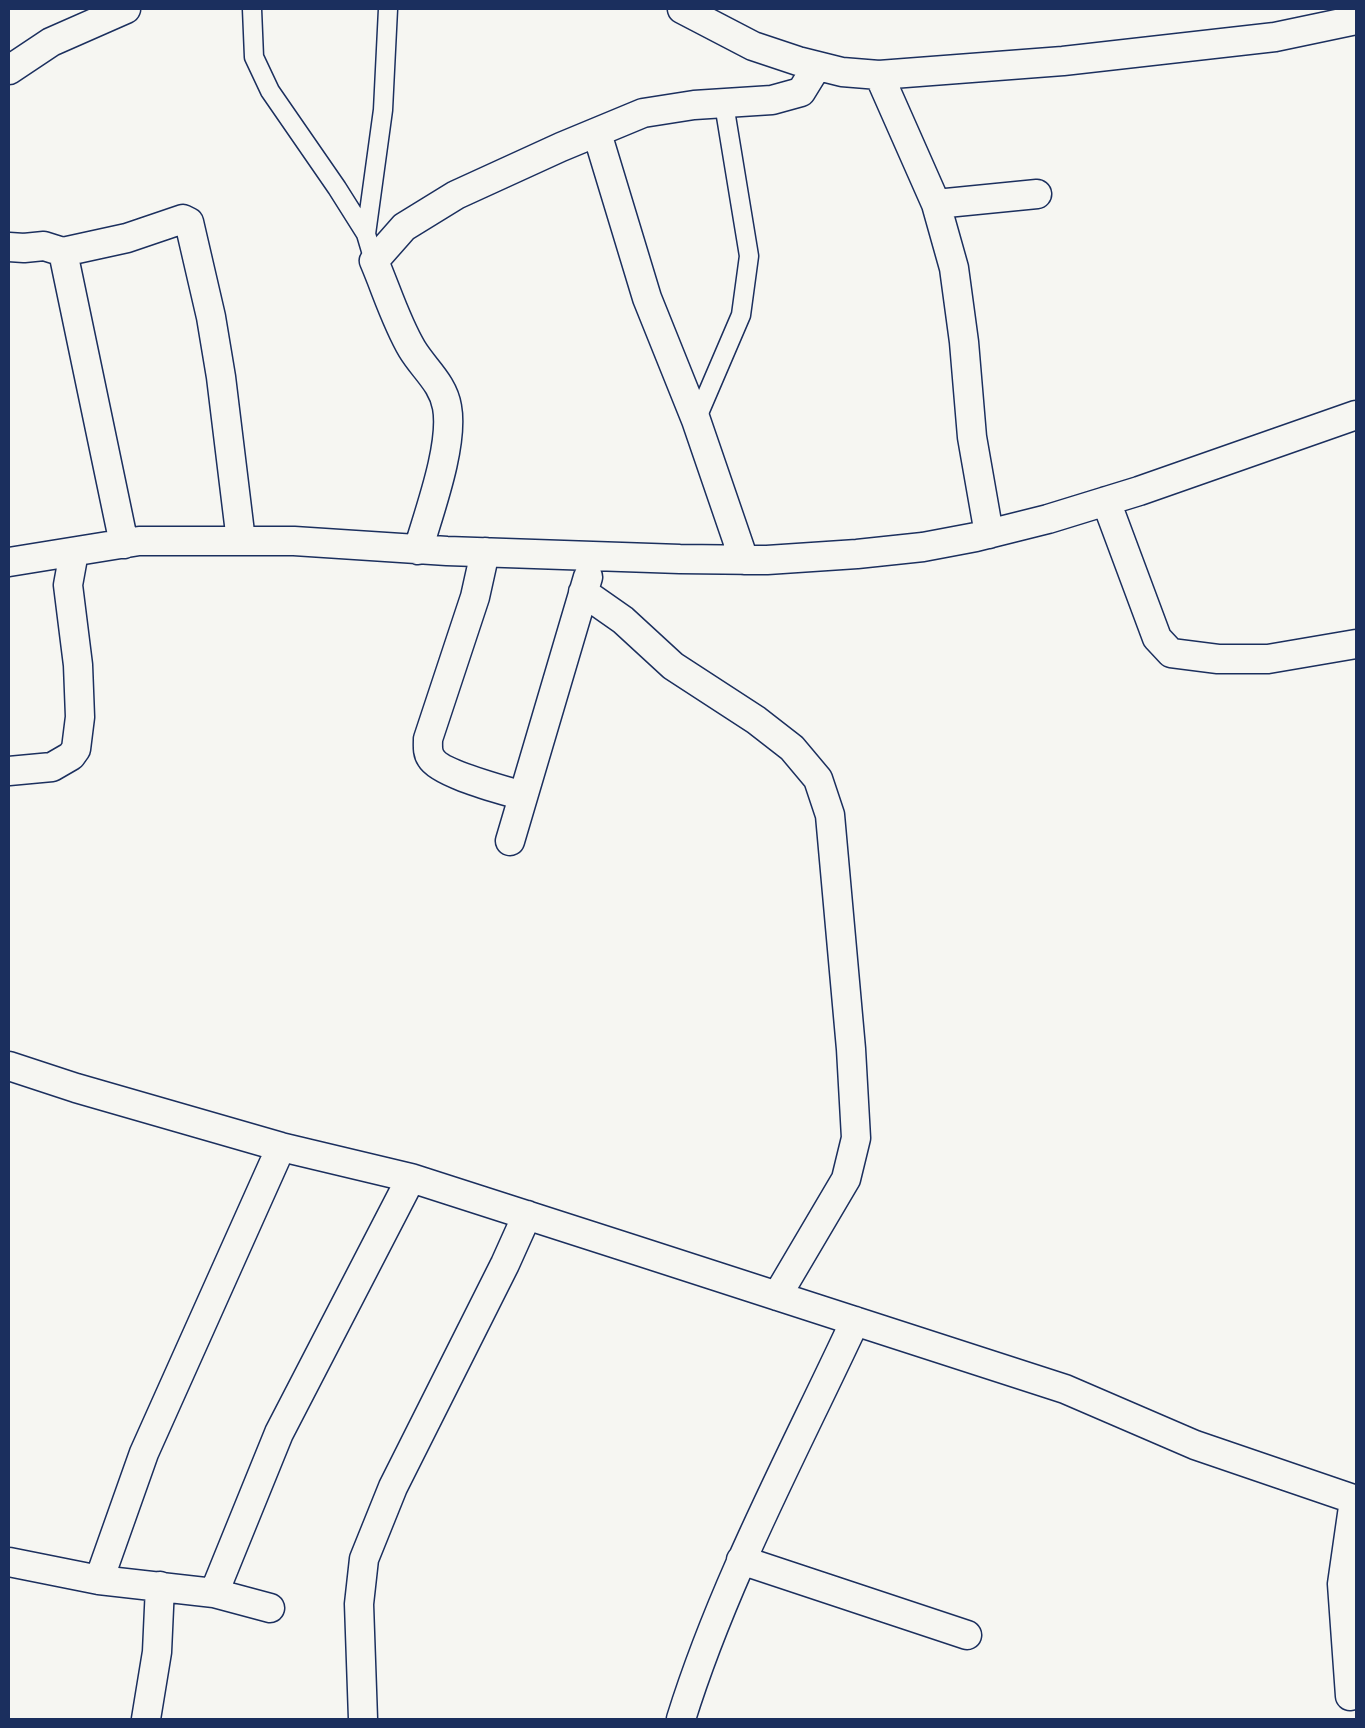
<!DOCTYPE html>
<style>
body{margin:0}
#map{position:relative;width:1365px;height:1728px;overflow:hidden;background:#f6f6f2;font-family:Itim,sans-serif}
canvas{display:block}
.frame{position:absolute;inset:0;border:10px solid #1b2f5e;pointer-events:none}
</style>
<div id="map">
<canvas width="1365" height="1728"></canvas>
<div class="frame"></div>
</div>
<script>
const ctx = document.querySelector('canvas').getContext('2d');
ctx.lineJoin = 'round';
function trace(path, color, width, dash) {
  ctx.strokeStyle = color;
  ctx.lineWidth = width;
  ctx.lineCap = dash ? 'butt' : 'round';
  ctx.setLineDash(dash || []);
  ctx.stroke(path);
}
const service = new Path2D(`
 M252 9 254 57 270 91 337 188 366 234 374 261
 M366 234 383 110 388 9
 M696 420 741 315 749 256 724 104`);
const minor = new Path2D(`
 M682 9 753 46 798 61 842 72 879 75 1063 61 1275 37 1356 20
 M9 70 51 42 126 9
 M879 75 936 204 954 268 964 342 972 437 989 534
 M597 133 647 298 696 420 744 560
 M936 204 1037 194
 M9 247 24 248 44 246 63 252 127 238 183 219 189 222 211 317 221 377 241 541
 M63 252 124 544
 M1106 501 1157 638 1171 653 1218 659H1268L1356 644
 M418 550C429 512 454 445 447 407 443 383 424 369 412 349 396 322 386 289 374 261L404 227 456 195 561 147 643 113 694 105 772 100 801 92 817 66
 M485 552 475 597 428 739C428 746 427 752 431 758 440 774 504 790 523 796
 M9 562 139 541H294L447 551 680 559 767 560 857 554 923 547 976 537 1048 519 1139 491 1356 415
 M583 592 623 620 673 666 756 720 792 748 818 779 830 815 851 1049 856 1138 846 1179 777 1296
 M9 771 52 767 71 756 76 749 80 717 78 665 68 585 74 552
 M510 841 588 577
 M9 1066 76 1088 281 1147 411 1178 632 1249 1065 1389 1195 1445 1356 1500
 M741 1560 967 1635
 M9 1562 99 1580 214 1593 270 1608
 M99 1580 144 1453 281 1147
 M214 1593 279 1433 411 1178
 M1350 1696 1342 1584 1354 1500
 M146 1719 157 1652 160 1586
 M363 1719 359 1604 364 1559 393 1487 505 1264 527 1215
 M681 1719C724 1581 794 1452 855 1321`);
trace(service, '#1b2f5e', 21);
trace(minor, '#1b2f5e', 31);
trace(service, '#f6f6f2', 18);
trace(minor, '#f6f6f2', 28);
</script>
